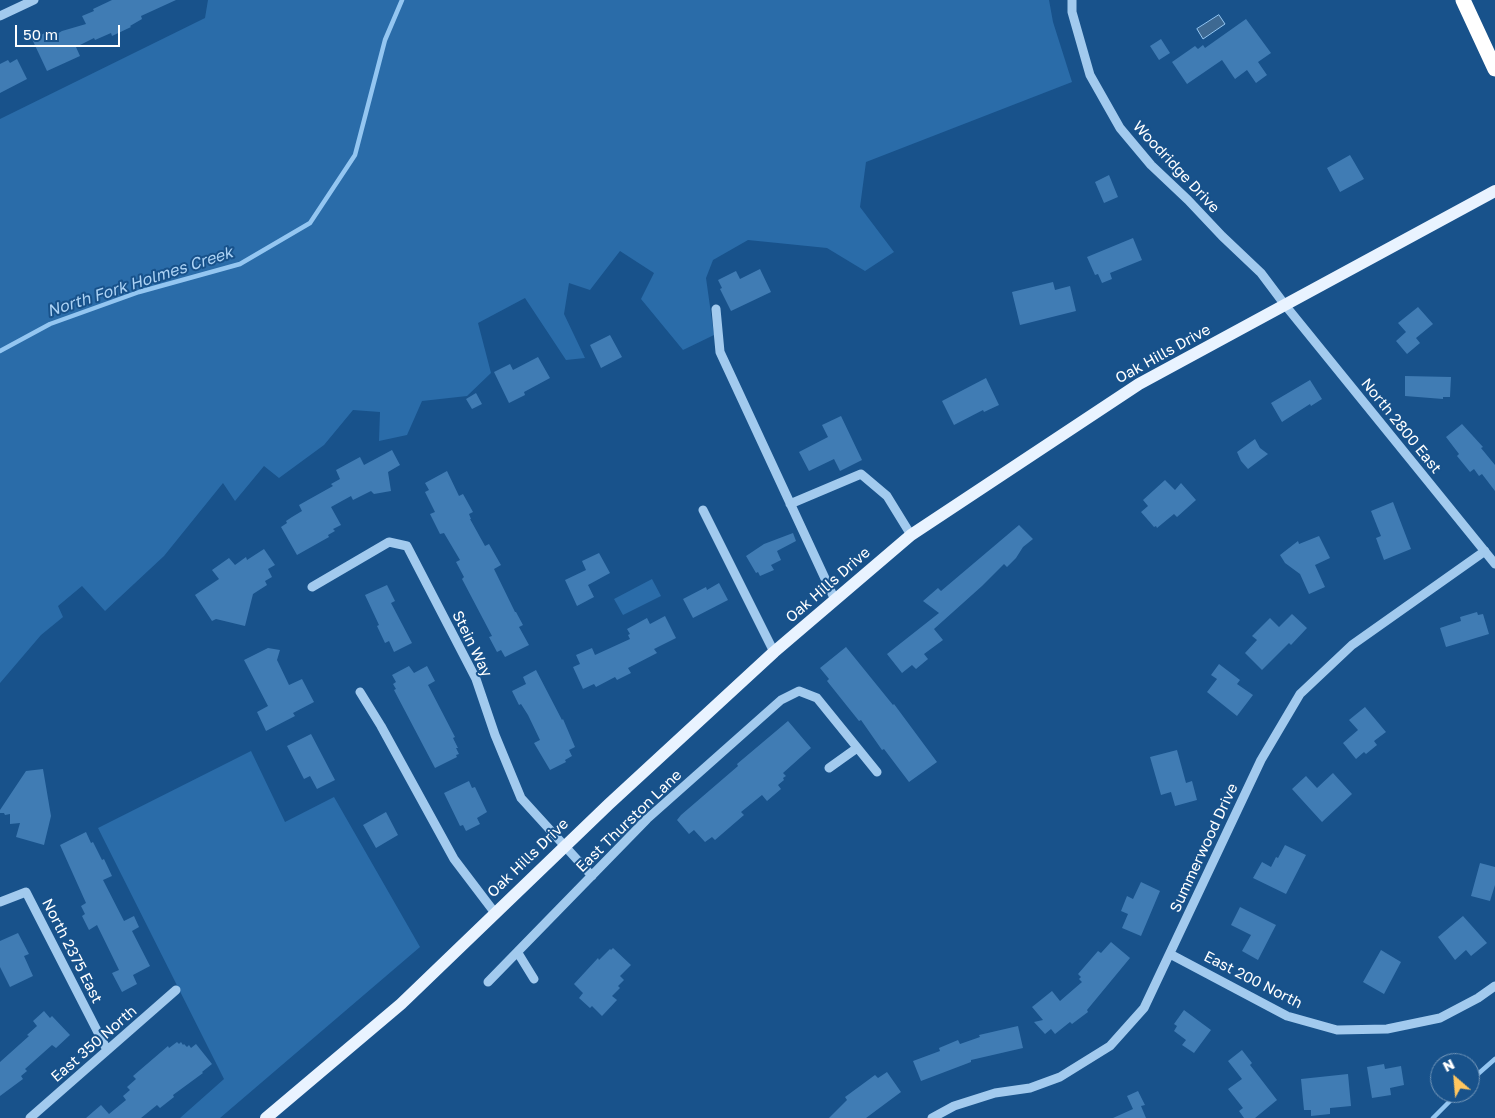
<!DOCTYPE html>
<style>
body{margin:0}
#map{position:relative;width:1495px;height:1118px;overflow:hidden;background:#18528b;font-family:"Golos Text",sans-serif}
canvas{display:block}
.north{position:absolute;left:1430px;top:1053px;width:50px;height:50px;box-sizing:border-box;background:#18528b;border:1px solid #7497b9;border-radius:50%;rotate:333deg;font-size:14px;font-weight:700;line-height:20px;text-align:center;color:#fff}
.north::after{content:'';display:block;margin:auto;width:18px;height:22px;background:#ffc65f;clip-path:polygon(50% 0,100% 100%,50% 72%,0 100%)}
.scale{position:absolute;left:15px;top:25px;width:105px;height:22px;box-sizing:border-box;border:2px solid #fff;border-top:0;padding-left:6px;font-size:15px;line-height:18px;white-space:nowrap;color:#fff;-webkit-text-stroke:4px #18528b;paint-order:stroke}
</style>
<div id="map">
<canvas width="1495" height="1118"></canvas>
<div class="north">N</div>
<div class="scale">50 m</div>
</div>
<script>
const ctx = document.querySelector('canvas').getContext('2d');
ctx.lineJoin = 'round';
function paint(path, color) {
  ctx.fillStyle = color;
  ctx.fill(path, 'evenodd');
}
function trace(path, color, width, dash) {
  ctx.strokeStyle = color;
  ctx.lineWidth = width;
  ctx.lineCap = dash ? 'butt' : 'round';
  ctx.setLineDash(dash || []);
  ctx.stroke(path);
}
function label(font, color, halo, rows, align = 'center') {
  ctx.font = font + ' "Golos Text",sans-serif';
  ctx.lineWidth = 4;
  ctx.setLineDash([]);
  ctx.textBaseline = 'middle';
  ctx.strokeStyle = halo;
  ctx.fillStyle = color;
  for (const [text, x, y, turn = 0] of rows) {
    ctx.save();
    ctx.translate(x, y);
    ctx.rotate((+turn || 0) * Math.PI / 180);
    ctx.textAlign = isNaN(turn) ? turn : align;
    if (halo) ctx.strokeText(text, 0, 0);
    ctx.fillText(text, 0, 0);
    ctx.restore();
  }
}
paint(new Path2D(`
 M208 0H1049L1053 22 1072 82 866 162 860 207 894 252 865 271 827 248 748 240 713 260 706 278 714 335 683 350 641 299 654 273 620 251 590 290 569 283 564 314 585 358 566 360 525 298 478 323 491 373 467 396 422 401 407 435 379 441 380 412 353 410 324 445 279 478 264 466 235 501 223 483 164 556 105 611 82 586 58 606 63 617 41 635 0 683V119L205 18Z
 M652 579 661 596 623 615 614 599Z
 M251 751 285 822 334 797 420 947 220 1118H180L224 1079 98 828Z`), '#2a6ca9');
const water = new Path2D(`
 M1219 15 1225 24 1203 39 1197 29Z`);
paint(water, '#3e6992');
trace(water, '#94c6f1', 1);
trace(new Path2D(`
 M0 351 50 324 139 292 240 264 310 223 355 155 385 40 402 0
 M1470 1081 1495 1059
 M1433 1118 1458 1093`), '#94c6f1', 4.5);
paint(new Path2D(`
 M112 0H176L141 16 142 19 130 26 131 27 112 36 111 33 95 40 94 38 76 47 80 56 47 71 32 39 47 32 50 38 62 31 86 24 82 16 94 11 93 9Z
 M1246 19 1271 53 1258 62 1267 75 1256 83 1247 70 1235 79 1222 60 1187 84 1172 62 1195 46 1198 49 1203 45 1205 48Z
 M1161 39 1170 53 1159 60 1150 46Z
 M17 59 27 79 0 93V64L8 60 10 63Z
 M1350 155 1364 179 1340 192 1327 168Z
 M1109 175 1118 197 1104 203 1095 182Z
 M1133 238 1142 260 1110 273 1112 279 1102 283 1098 274 1095 275 1087 257Z
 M760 269 771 292 731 311 720 289 722 288 718 280 736 271 740 279Z
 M1053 282 1055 290 1070 286 1076 311 1020 325 1012 292Z
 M1418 307 1433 324 1416 338 1420 343 1407 354 1396 341 1406 332 1398 323Z
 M610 335 622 357 601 368 590 345Z
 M538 357 550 378 524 392 525 395 509 403 494 372 510 364 513 370Z
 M1405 376 1451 377 1450 397H1443V399L1405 396Z
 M986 378 999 405 984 412 983 410 954 425 942 401Z
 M1310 380 1322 399 1311 406 1310 404 1282 422 1271 403Z
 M476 393 482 404 472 409 466 399Z
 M841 416 862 460 840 471 834 459 809 471 799 452 828 437 822 425Z
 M1462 424 1483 447 1481 448 1495 465V491L1482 474 1479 476 1474 469 1470 472 1457 456 1459 454 1446 437Z
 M1255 439 1260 448 1268 454 1248 469 1241 461 1237 452Z
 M392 450 400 465 388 472 391 491 374 494 371 491 353 500 351 496 331 507 341 525 333 529 335 531 328 535 329 537 297 555 281 527 287 523 286 521 292 517 302 511 299 505 333 486 331 484 340 479 336 470 360 457 364 465Z
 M447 471 459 496 463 494 473 512 469 514 471 519H470L485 546 489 544 501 565 494 569 515 612H516L523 625 519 627 529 645 505 657 501 650 497 652 489 637 492 636 462 579 464 577 456 562 460 560 444 533 440 534 430 514 435 512 425 492 429 490 425 483Z
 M1165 480 1175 490 1181 483 1196 500 1177 517 1174 514 1157 528 1156 526 1154 527 1141 512 1148 506 1143 500Z
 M1393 502 1411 549 1384 560 1376 538 1381 536 1371 511Z
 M1019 525 1033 539 1023 547 1016 558 1007 567 1004 564 982 586 934 629 943 640 924 654 928 659 916 669 912 665 902 673 887 654 939 613 923 601 938 588 941 591Z
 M793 533 796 541 777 551 781 560 771 565 774 570 760 576 758 572 756 573 746 556 764 544Z
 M1319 536 1330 558 1315 565 1325 587 1309 594 1300 574 1285 563 1280 555 1298 541 1299 544Z
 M264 549 275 565 268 569 272 577 265 581 267 585 253 594 245 626 216 619 212 621 195 595 219 579 212 570 229 558 235 565 246 557 247 560Z
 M599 553 610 573 588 585 594 597 577 606 565 580 586 570 582 561Z
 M719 583 728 600 693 618 683 599 706 587 707 590Z
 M387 585 395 601 391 603 412 643 394 652 389 641 385 643 377 626 379 625 365 595Z
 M1477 612 1478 615 1483 614 1489 634 1446 647 1440 628 1461 621 1460 617Z
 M1292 614 1307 628 1291 645 1289 643 1262 670 1245 653 1257 640 1252 636 1270 618 1279 627Z
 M665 616 676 638 654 649 657 653 628 668 631 673 617 680 615 677 596 687 594 684 583 689 573 667 580 664 576 655 592 648 595 655 630 639 628 635 630 634 627 629 647 618 650 624Z
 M846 647 893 705 894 704 937 762 909 782 884 749 882 750 861 720 859 721 827 681 829 679 820 668Z
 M268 648 280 650 277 660 289 685 302 679 314 702 293 713 295 716 266 731 257 712 268 706 244 660Z
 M1219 664 1240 680 1237 684 1253 695 1237 716 1207 692 1217 679 1211 675Z
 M409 666 414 673 427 666 435 681 428 685 455 737 453 738 458 748H456L459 754 456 755 457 757 435 768 394 690 396 689 393 684 396 682 392 675Z
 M536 670 562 720 563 719 575 747 569 750 572 756 565 760 566 762 550 770 534 743 540 740 528 715 521 704 519 705 512 691 526 684 523 677Z
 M1365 707 1386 732 1374 741 1377 745 1366 754 1364 752 1356 759 1343 743 1358 730 1349 720Z
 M788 721 811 748 783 773 786 776 783 778 784 780 778 785 781 789 767 801 762 795 741 812 744 815 715 840 712 837 705 842 694 830 689 834 677 820 681 815 738 766 737 764Z
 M311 734 335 780 317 789 310 776 304 779 287 746Z
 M1177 750 1186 783 1192 781 1197 800 1175 806 1171 792 1161 795 1150 757Z
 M43 769 51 816 44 845 16 837 20 823 10 824V814L5 815 4 813H0V810L26 771Z
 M1333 773 1352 794 1322 822 1292 789 1306 776 1317 788Z
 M469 781 472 788 475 787 487 812 477 818 480 824 466 831 463 825 460 826 444 793Z
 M386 812 398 835 376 848 363 825Z
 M86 832 91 843 93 842 102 860 104 859 112 876 103 880 124 921 134 916 139 927 132 931 150 966 133 975 137 984 122 992 112 973 119 970 97 925 89 930 82 916 85 914 81 906 86 903 60 845Z
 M1285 845 1306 855 1286 894 1253 878 1262 862 1271 867 1276 857 1278 858Z
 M1480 863 1495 867V885L1490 901 1471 896Z
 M1141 882 1160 891 1141 936 1122 928 1128 914 1121 911 1127 896 1133 899Z
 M1240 907 1276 925 1258 960 1242 951 1251 935 1231 925Z
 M1463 916 1487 943 1471 956 1466 950 1455 960 1438 937Z
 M18 933 29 954 24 956 33 976 10 987 0 967V941Z
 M1111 942 1130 958 1087 1010 1088 1012 1072 1024 1070 1022 1055 1034 1051 1029 1045 1034 1034 1022 1043 1020 1032 1007 1052 991 1060 1001 1082 982 1079 979 1081 977 1078 974 1098 951 1101 953Z
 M613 948 631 965 620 976 624 980 618 986 620 988 612 996 617 1000 602 1016 592 1006 590 1008 579 998 583 993 574 984 598 958 599 960 610 949 611 950Z
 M1381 950 1401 962 1384 994 1363 982Z
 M1184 1010 1211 1030 1194 1053 1182 1045 1186 1040 1174 1031 1177 1026 1174 1024Z
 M44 1011 50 1018 52 1016 70 1035 56 1048 52 1045 25 1069 27 1071 21 1076 23 1079 0 1096V1062L29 1036 27 1035 37 1026 33 1021Z
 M1018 1026 1023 1048 971 1060V1062L921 1081 913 1061 940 1051 939 1048 958 1040 960 1044 980 1037 979 1035Z
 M177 1042 179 1044 181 1042 183 1045 184 1044 187 1047 189 1045 191 1048 196 1044 212 1064 202 1072 203 1073 173 1095 174 1097 160 1108 157 1105 141 1118H86L101 1105 109 1114 126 1100 123 1096 130 1090 127 1087 136 1079 133 1076 168 1046 169 1048Z
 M1242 1050 1252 1063 1250 1065 1277 1100 1255 1118H1244L1239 1111 1243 1108 1228 1089 1242 1079 1228 1061Z
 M1384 1064 1385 1069 1401 1066 1404 1085 1390 1088 1391 1095 1372 1098 1367 1067Z
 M887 1072 901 1092 866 1118H829L847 1100 845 1097 875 1075 878 1078Z
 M1348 1074 1351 1106 1330 1108V1114L1311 1116V1110H1304L1301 1079Z
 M1138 1091 1145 1105 1141 1106 1146 1118H1113L1133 1109 1127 1096Z`), '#407cb4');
trace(new Path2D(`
 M1072 0V12L1090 75 1120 128 1151 165 1188 200 1222 236 1261 273 1285 305 1495 564
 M0 16 34 0
 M716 309 720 352 835 600
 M790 504 861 474 887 496 911 535
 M703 510 774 652
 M312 587 389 542 407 546 476 679 495 735 521 798 592 876
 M360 692 381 726 454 859 495 913
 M829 768 857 748
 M0 902 26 892 107 1050
 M518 953 534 979
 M1170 954 1287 1016 1337 1030 1387 1029 1440 1018 1478 998 1495 986
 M488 982 647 819 781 700 799 691 817 698 877 772
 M30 1118 176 990
 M932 1118 954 1106 995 1093 1030 1088 1060 1077 1110 1046 1144 1008 1261 760 1300 694 1352 645 1485 551`), '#a2caee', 9);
trace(new Path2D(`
 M266 1118 401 1004 609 804 774 652 911 535 1139 384 1495 191`), '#e9f3ff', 12);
trace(new Path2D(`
 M1463 0 1495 69`), '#fff', 15);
label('15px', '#fff', '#18528b', [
 ["Woodridge Drive",1176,167,47],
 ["Oak Hills Drive",1163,354,-29],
 ["North 2800 East",1401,426,51],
 ["Oak Hills Drive",828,585,-41],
 ["Stein Way",472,644,64],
 ["East Thurston Lane",629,821,-44],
 ["Summerwood Drive",1204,848,-65],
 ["Oak Hills Drive",528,858,-44],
 ["North 2375 East",72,951,63],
 ["East 200 North",1253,980,27],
 ["East 350 North",94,1044,-41]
]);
label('italic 16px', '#add3f5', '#18528b', [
 ["North Fork Holmes Creek",140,282,-18]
]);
</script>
